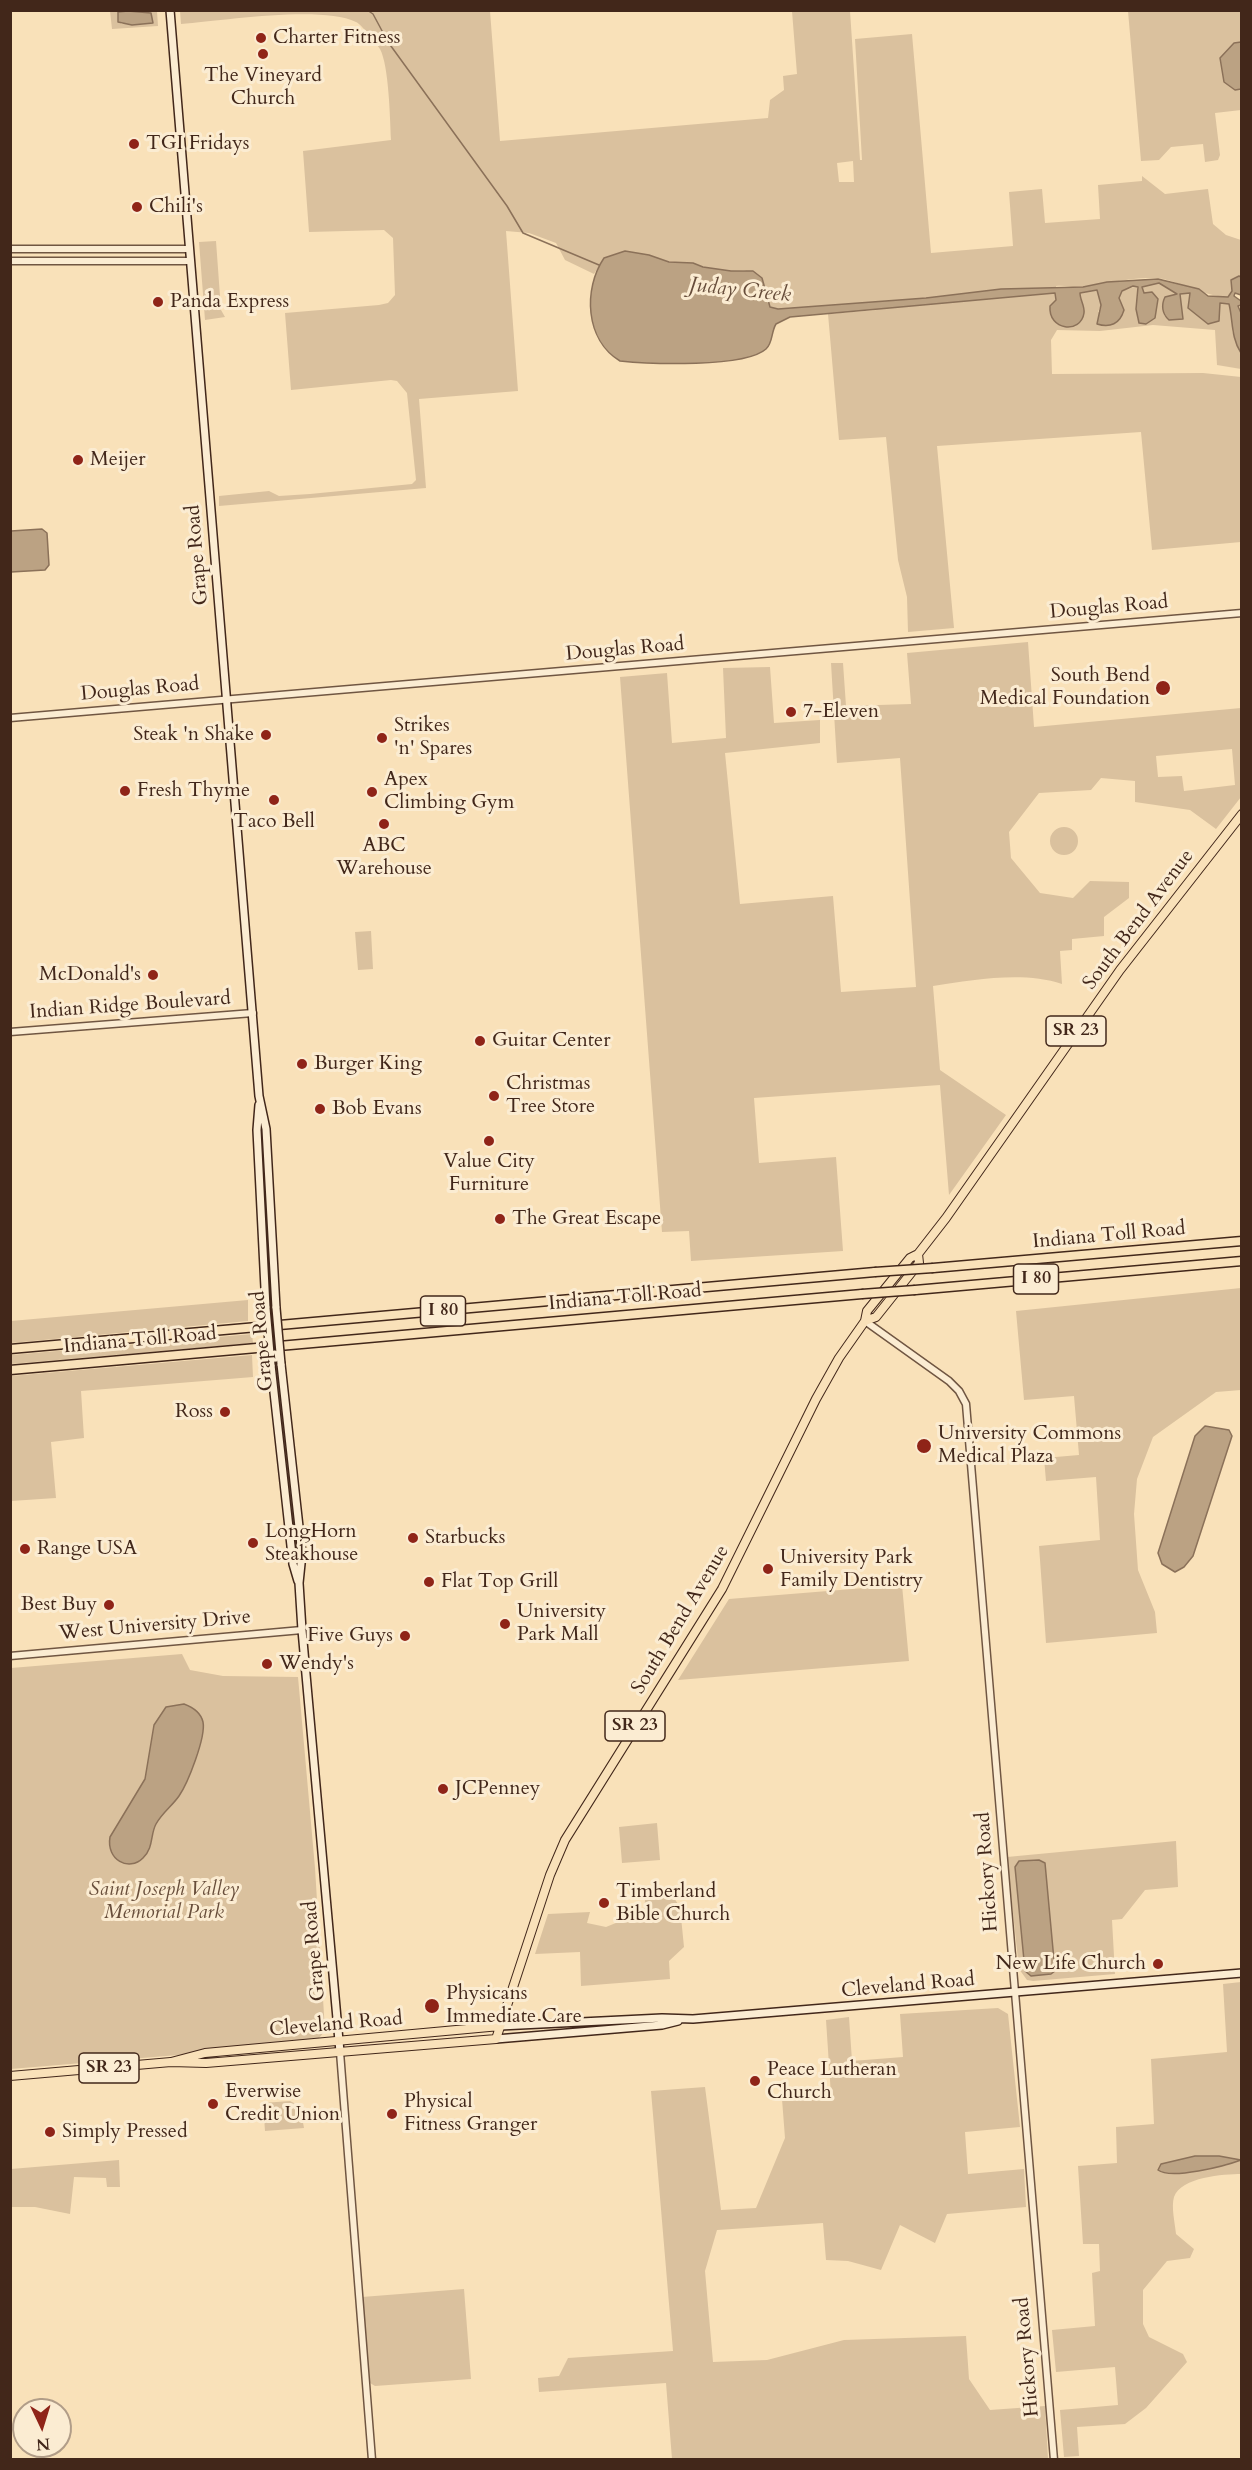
<!DOCTYPE html>
<style>
body{margin:0}
#map{position:relative;width:1252px;height:2470px;overflow:hidden;background:#f9e1b9;font-family:Cardo,serif}
canvas{display:block}
.frame{position:absolute;inset:0;border:12px solid #42271a;pointer-events:none}
.north{position:absolute;left:12px;top:2398px;width:60px;height:60px;box-sizing:border-box;background:#fbecd2;border:2px solid #b19d88;border-radius:50%;rotate:176deg;font-size:16px;font-weight:700;line-height:24px;text-align:center;color:#42271a}
.north::after{content:'';display:block;margin:auto;width:21px;height:27px;background:#8f2418;clip-path:polygon(50% 0,100% 100%,50% 72%,0 100%)}
</style>
<div id="map">
<canvas width="1252" height="2470"></canvas>
<div class="frame"></div>
<div class="north">N</div>
</div>
<script>
const ctx = document.querySelector('canvas').getContext('2d');
ctx.lineJoin = 'round';
function paint(path, color) {
  ctx.fillStyle = color;
  ctx.fill(path, 'evenodd');
}
function trace(path, color, width, dash) {
  ctx.strokeStyle = color;
  ctx.lineWidth = width;
  ctx.lineCap = dash ? 'butt' : 'round';
  ctx.setLineDash(dash || []);
  ctx.stroke(path);
}
function label(font, color, halo, rows, align = 'center') {
  ctx.font = font + ' Cardo,serif';
  ctx.lineWidth = 6;
  ctx.setLineDash([]);
  ctx.textBaseline = 'middle';
  ctx.strokeStyle = halo;
  ctx.fillStyle = color;
  for (const [text, x, y, turn = 0] of rows) {
    ctx.save();
    ctx.translate(x, y);
    ctx.rotate((+turn || 0) * Math.PI / 180);
    ctx.textAlign = isNaN(turn) ? turn : align;
    if (halo) ctx.strokeText(text, 0, 0);
    ctx.fillText(text, 0, 0);
    ctx.restore();
  }
}
paint(new Path2D(`
 M110 11H121L118 12 121 24H148L151 13 123 11H157L158 26 112 29Z
 M180 11H490L500 141 768 118 770 100 784 90 783 76 797 74 792 11H850L860 160H862L855 39 912 34 931 253 1013 246 1009 192 1042 189 1045 223 1100 219 1098 185 1142 181V176L1165 194 1208 189 1213 224 1226 235 1241 240V277L1239 276 1228 297C1208 297 1187 285 1167 280 1147 274 1105 284 1084 287 1074 288 1065 285 1056 286V300L1050 306H1083L1080 293 1097 290 1101 305 1098 312 1123 315 1124 311 1119 298 1122 291 1137 286V318L1146 324 1155 318 1158 299 1144 293 1141 287 1159 283 1178 294 1177 296 1165 297 1164 316 1181 313 1179 294 1190 293 1188 308H1218L1220 303 1229 304 1234 316 1232 331 1241 353V369L1217 365 1215 330 1153 325 1100 331 1057 330 1051 340 1052 374 1203 373 1241 377V542L1152 550 1141 432 937 446 954 628 908 632 907 597 898 560 886 437 839 440 828 314 877 310 876 303 778 309 770 307 762 278 744 270 731 271 703 267 693 263 669 262 625 251 604 258 594 274 565 260 556 243 529 233 506 231 518 391 419 399 426 488 219 506V496L269 491 279 496 310 494 412 484 416 480 407 393 397 381 391 380 291 390 285 313 379 305 388 303 395 295 393 238 384 230 309 232 303 151 391 140C390 118 389 66 380 49 377 44 361 24 356 22 321 5 222 21 181 24ZM853 161 854 182H839L837 163Z
 M1128 11H1241V110L1215 113 1220 155 1218 160 1205 162 1203 144 1171 147 1159 160 1141 161Z
 M216 241 221 310 225 317 205 320 199 242Z
 M1028 642 1034 727 1241 708V797L1216 829 1190 810 1135 802V781L1101 778 1091 790 1039 793 1009 832 1011 858 1040 893 1073 898 1090 881 1129 882V898L1104 917V936L1072 939V950L1060 951 1062 984C1023 971 973 980 933 986L940 1070 1006 1115 949 1195 940 1085 754 1098 759 1163 836 1157 843 1251 691 1261 689 1231 662 1232 620 677 667 673 672 743 726 738 723 668 770 667 774 723 820 720V743L725 753 740 904 833 896 841 992 916 987 900 758 837 763 831 663H843L846 706 911 704 907 653ZM1232 749 1235 785 1184 791 1182 776 1158 777 1156 756Z
 M1050 841a14 14 0 1 1 28 0a14 14 0 1 1-28 0Z
 M371 931 373 969 358 970 355 932Z
 M1241 1288V1390L1216 1392 1153 1437 1137 1479 1134 1514 1138 1570 1155 1612 1157 1633 1046 1643 1039 1546 1100 1540 1096 1477 1046 1481 1044 1458 1079 1455 1074 1396 1024 1400 1016 1311Z
 M248 1300V1321L11 1343V1321Z
 M252 1334 253 1343 11 1364V1355Z
 M252 1355 253 1377 81 1391 84 1438 51 1442 56 1498 11 1501V1376Z
 M902 1585 909 1661 678 1680 729 1599Z
 M182 1654 190 1670 223 1676 298 1677 315 1868 325 2031 319 2038 178 2055 11 2069V1668Z
 M657 1823 660 1860 622 1863 619 1827Z
 M1176 1841 1178 1887 1145 1890 1122 1919 1112 1920 1115 1974 1033 1981 1027 1980 1019 1969 1007 1857Z
 M663 1895 674 1898 680 1907 684 1947 669 1961 670 1979 581 1986 580 1952 535 1954 548 1914 590 1912 587 1923 606 1927 628 1918 644 1916 645 1900 650 1896Z
 M1241 1982V2174C1224 2174 1181 2177 1174 2197 1171 2207 1175 2223 1176 2234L1194 2249 1190 2258 1167 2261 1143 2290V2324L1149 2337 1183 2354 1187 2362 1146 2408 1125 2424 1077 2427 1079 2456 1064 2457 1060 2410 1118 2405 1115 2367 1056 2372 1052 2330 1095 2326 1092 2273 1100 2271 1099 2244H1083L1078 2166 1117 2163 1116 2127 1154 2124 1151 2059 1227 2052 1223 1984ZM1195 2156 1234 2158 1228 2165 1178 2173Z
 M998 2008 1008 2014 1020 2127 965 2132 968 2174 1024 2169 1026 2207 947 2214 935 2243 900 2225 881 2270 848 2261 826 2260 823 2223 717 2230 705 2271 713 2362 767 2360 844 2340 966 2336 969 2379 990 2410 1045 2406 1048 2459H672L666 2383 539 2392 538 2378 559 2376 568 2358 673 2351 651 2091 705 2087 721 2210 756 2208 785 2138 782 2099 831 2095 826 2020 849 2017 852 2061 903 2057 900 2014Z
 M290 2101 300 2106 304 2128 265 2131 263 2103Z
 M119 2160 120 2187H107L106 2178 74 2177 70 2214 35 2207H11V2169Z
 M464 2289 471 2379 375 2386 370 2383 362 2297Z`), '#dac19e');
const water = new Path2D(`
 M128 11 151 13 153 23 132 25 118 22V12Z
 M1241 42V89L1235 90 1224 82 1220 58 1234 43Z
 M625 251 649 255 669 262 693 263 703 267 731 271H753L762 278 770 307 778 309 926 298 1001 289 1083 287 1107 282 1158 279 1199 289 1208 296 1228 297 1232 291 1231 280 1239 276 1241 277V295L1235 293 1234 296 1241 301V305L1238 306 1241 313V353C1231 338 1233 320 1229 304L1220 303 1219 321 1208 324 1188 308 1190 293 1180 294 1183 319 1169 320C1162 314 1161 305 1165 297L1177 294 1159 283 1142 287 1144 293 1152 292 1158 299 1155 318 1146 324 1139 323 1136 309 1138 287 1133 286 1122 291 1119 298 1124 310C1120 324 1110 328 1097 324L1101 305 1097 290 1080 293C1080 300 1085 306 1084 313 1081 334 1048 331 1050 306L1056 300 1055 293 790 317 776 324C771 332 773 343 766 349 745 368 649 364 620 361 585 340 583 289 604 258Z
 M42 529 47 533 49 565 45 570 11 572V531Z
 M1205 1426 1229 1430 1232 1436 1193 1556 1184 1567 1175 1572 1162 1564 1158 1553 1195 1436Z
 M184 1704C192 1707 201 1713 203 1722 206 1737 188 1783 179 1796 172 1806 162 1813 156 1824 150 1835 154 1847 143 1858 129 1872 106 1860 110 1837L145 1779 154 1725 166 1707Z
 M1039 1860 1045 1863 1055 1971 1051 1974 1031 1976 1025 1971 1015 1867 1019 1861Z
 M1195 2156H1219L1241 2160C1225 2166 1171 2180 1158 2170L1161 2164Z`);
paint(water, '#bba283');
trace(water, '#8b7159', 1.5);
trace(new Path2D(`
 M367 10 373 14 388 42 507 206 523 233 599 265`), '#8b7159', 1.5);
const tertiary = new Path2D(`
 M10 249H189
 M10 261H190
 M10 718 1242 613
 M10 1032 253 1013
 M865 1321 949 1381 959 1391 966 1404 1054 2460
 M10 1656 302 1630
 M340 2052 372 2460`);
const secondary = new Path2D(`
 M170 10 259 1096 266 1129 276 1308
 M259 1105 257 1130 266 1308
 M281 1364 302 1554 299 1583 302 1630 340 2052
 M271 1365 293 1564 298 1581
 M500 2026 662 2018 693 2019 1242 1973
 M496 2039 662 2025 678 2021`);
const primary = new Path2D(`
 M865 1321 876 1317 919 1263 918 1254
 M171 2062 206 2063 496 2039 550 1875 565 1840 722 1589 816 1399 839 1358 865 1321 867 1311 910 1258 918 1254 946 1218 1120 970 1242 814
 M10 2076 171 2062 205 2053 500 2026`);
const motorway = new Path2D(`
 M933 1268 1242 1241
 M915 1290 1242 1261
 M10 1349 875 1272
 M10 1370 862 1294`);
trace(tertiary, '#705642', 9);
trace(secondary, '#42271a', 10);
trace(primary, '#42271a', 10);
trace(motorway, '#42271a', 11);
trace(tertiary, '#fbecd2', 6);
trace(secondary, '#fbecd2', 7);
trace(primary, '#f9e1b9', 8);
trace(motorway, '#f9e1b9', 8);
const secondaryBridge = new Path2D(`
 M266 1308 271 1365
 M276 1308 281 1364`);
const motorwayBridge = new Path2D(`
 M875 1272 933 1268
 M862 1294 915 1290`);
trace(secondaryBridge, '#42271a', 10, []);
trace(motorwayBridge, '#42271a', 11, []);
trace(secondaryBridge, '#fbecd2', 7);
trace(motorwayBridge, '#f9e1b9', 8);
for (const [x, y, r, color] of [
 [261,38,6,"#8f2418"],
 [263,54,6,"#8f2418"],
 [134,144,6,"#8f2418"],
 [137,207,6,"#8f2418"],
 [158,302,6,"#8f2418"],
 [78,460,6,"#8f2418"],
 [1163,688,8,"#8f2418"],
 [791,712,6,"#8f2418"],
 [266,735,6,"#8f2418"],
 [382,738,6,"#8f2418"],
 [125,791,6,"#8f2418"],
 [372,792,6,"#8f2418"],
 [274,800,6,"#8f2418"],
 [384,824,6,"#8f2418"],
 [153,975,6,"#8f2418"],
 [480,1041,6,"#8f2418"],
 [302,1064,6,"#8f2418"],
 [494,1096,6,"#8f2418"],
 [320,1109,6,"#8f2418"],
 [489,1141,6,"#8f2418"],
 [500,1219,6,"#8f2418"],
 [225,1412,6,"#8f2418"],
 [924,1446,8,"#8f2418"],
 [413,1538,6,"#8f2418"],
 [253,1543,6,"#8f2418"],
 [25,1549,6,"#8f2418"],
 [768,1569,6,"#8f2418"],
 [429,1582,6,"#8f2418"],
 [109,1605,6,"#8f2418"],
 [505,1624,6,"#8f2418"],
 [405,1636,6,"#8f2418"],
 [267,1664,6,"#8f2418"],
 [443,1789,6,"#8f2418"],
 [604,1903,6,"#8f2418"],
 [1158,1964,6,"#8f2418"],
 [432,2006,8,"#8f2418"],
 [755,2081,6,"#8f2418"],
 [213,2104,6,"#8f2418"],
 [392,2114,6,"#8f2418"],
 [50,2132,6,"#8f2418"]
]) {
  const dot = new Path2D();
  dot.arc(x, y, r, 0, 2 * Math.PI);
  ctx.fillStyle = color;
  ctx.fill(dot);
  trace(dot, '#fbecd2', 2);
}
for (const [x, y, w] of [
 [1076,1031,60],
 [1036,1279,45],
 [443,1311,45],
 [635,1726,60],
 [109,2068,60]
]) {
  const box = new Path2D();
  box.roundRect(x - w / 2, y - 15, w, 30, 4.5);
  ctx.fillStyle = '#fbecd2';
  ctx.fill(box);
  trace(box, '#42271a', 1.5);
}
label('bold 18px', '#42271a', null, [
 ["SR 23",1076,1031],
 ["I 80",1036,1279],
 ["I 80",443,1311],
 ["SR 23",635,1726],
 ["SR 23",109,2068]
]);
label('20px', '#42271a', '#fbecd2', [
 ["Charter Fitness",273,38],
 ["The Vineyard",263,76,"center"],
 ["Church",263,99,"center"],
 ["TGI Fridays",146,144],
 ["Chili's",149,207],
 ["Panda Express",170,302],
 ["Meijer",90,460],
 ["South Bend",1150,676,"right"],
 ["Medical Foundation",1150,699,"right"],
 ["7-Eleven",803,712],
 ["Strikes",394,726],
 ["'n' Spares",394,749],
 ["Steak 'n Shake",254,735,"right"],
 ["Apex",384,780],
 ["Climbing Gym",384,803],
 ["Fresh Thyme",137,791],
 ["Taco Bell",274,822,"center"],
 ["ABC",384,846,"center"],
 ["Warehouse",384,869,"center"],
 ["McDonald's",141,975,"right"],
 ["Guitar Center",492,1041],
 ["Burger King",314,1064],
 ["Christmas",506,1084],
 ["Tree Store",506,1107],
 ["Bob Evans",332,1109],
 ["Value City",489,1162,"center"],
 ["Furniture",489,1185,"center"],
 ["The Great Escape",512,1219],
 ["Ross",213,1412,"right"],
 ["University Commons",938,1434],
 ["Medical Plaza",938,1457],
 ["LongHorn",265,1532],
 ["Steakhouse",265,1555],
 ["Starbucks",425,1538],
 ["Range USA",37,1549],
 ["University Park",780,1558],
 ["Family Dentistry",780,1581],
 ["Flat Top Grill",441,1582],
 ["Best Buy",97,1605,"right"],
 ["University",517,1612],
 ["Park Mall",517,1635],
 ["Five Guys",393,1636,"right"],
 ["Wendy's",279,1664],
 ["JCPenney",455,1789],
 ["Timberland",616,1892],
 ["Bible Church",616,1915],
 ["New Life Church",1146,1964,"right"],
 ["Physicans",446,1994],
 ["Immediate Care",446,2017],
 ["Peace Lutheran",767,2070],
 ["Church",767,2093],
 ["Everwise",225,2092],
 ["Credit Union",225,2115],
 ["Physical",404,2102],
 ["Fitness Granger",404,2125],
 ["Simply Pressed",62,2132]
], 'left');
label('20px', '#42271a', '#fbecd2', [
 ["Grape Road",198,555,-95],
 ["Douglas Road",1109,608,-5],
 ["Douglas Road",625,650,-5],
 ["Douglas Road",140,690,-5],
 ["South Bend Avenue",1139,920,-53],
 ["Indian Ridge Boulevard",130,1006,-4],
 ["Indiana Toll Road",1109,1236,-5],
 ["Indiana Toll Road",625,1298,-5],
 ["Indiana Toll Road",140,1341,-5],
 ["Grape Road",263,1341,-95],
 ["South Bend Avenue",681,1620,-59],
 ["West University Drive",155,1626,-5],
 ["Hickory Road",988,1872,-94],
 ["Grape Road",315,1951,-95],
 ["Cleveland Road",908,1986,-5],
 ["Cleveland Road",336,2025,-5],
 ["Hickory Road",1028,2357,-95]
]);
label('italic 20px', '#684e3b', '#fbecd2', [
 ["Saint Joseph Valley",164,1890],
 ["Memorial Park",164,1913]
]);
label('italic 21px', '#664c3a', '#fbecd2', [
 ["Juday Creek",740,291,6]
]);
</script>
